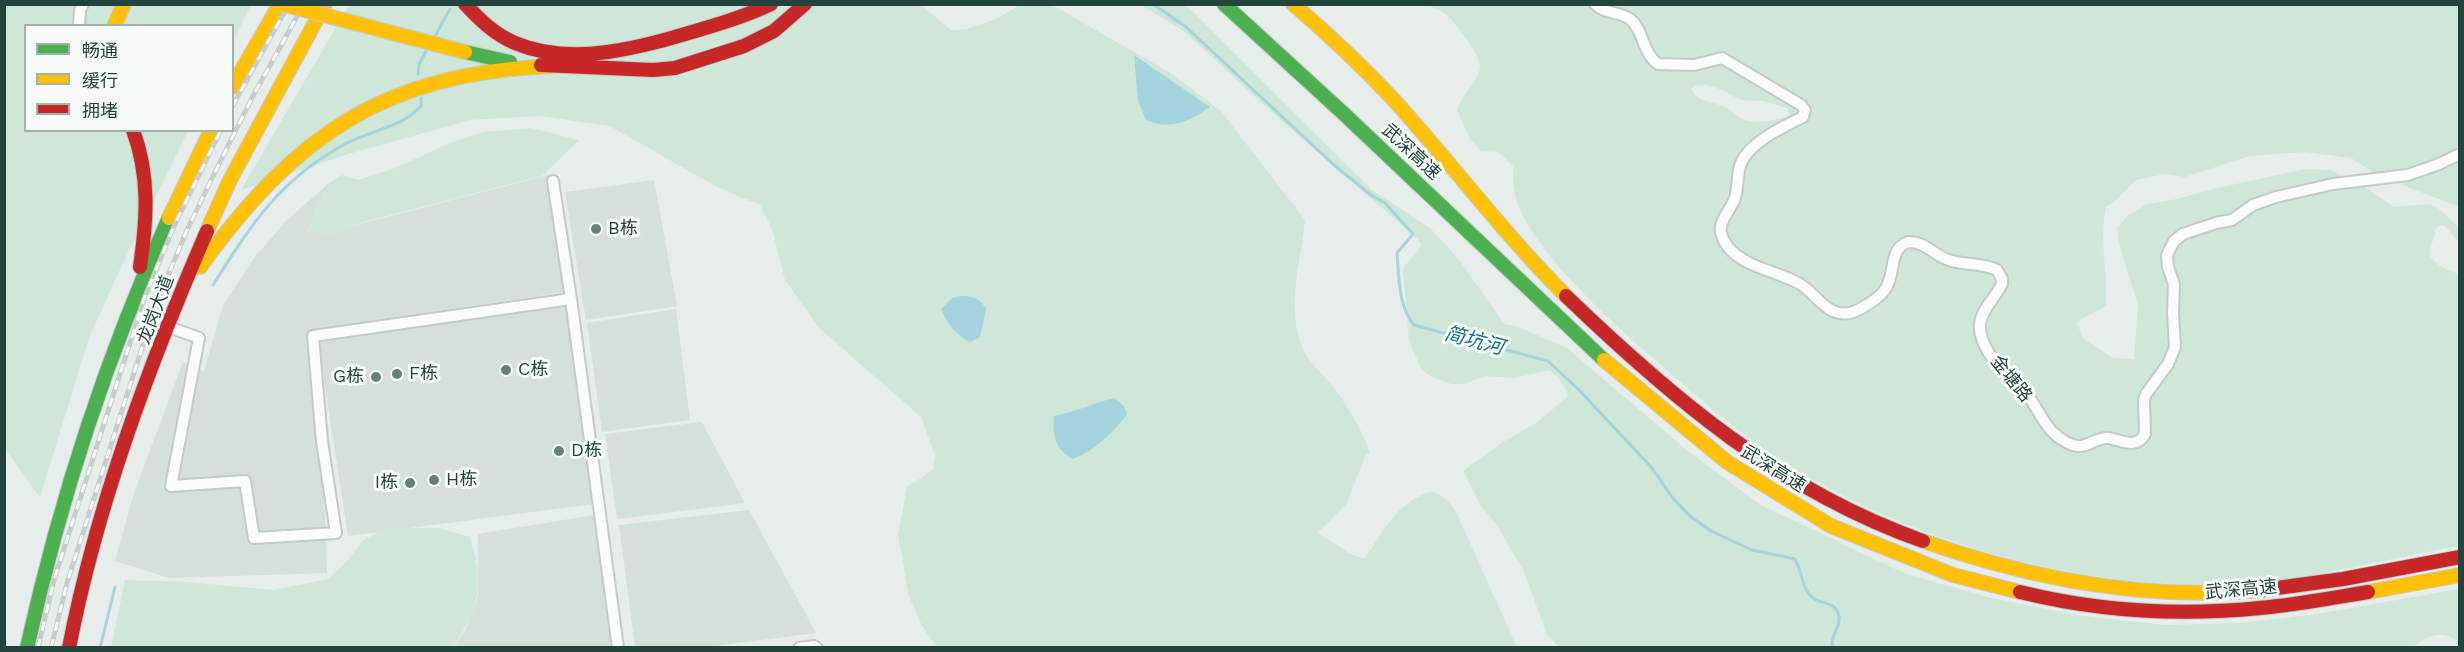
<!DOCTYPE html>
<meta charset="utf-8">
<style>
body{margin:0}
#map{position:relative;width:2464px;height:652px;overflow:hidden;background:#e7edea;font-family:"Work Sans","Noto Sans SC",sans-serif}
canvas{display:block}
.frame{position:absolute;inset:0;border:6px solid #22443c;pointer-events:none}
.legend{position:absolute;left:24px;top:24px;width:210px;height:108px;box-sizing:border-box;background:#f6fbf9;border:2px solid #a1b2ad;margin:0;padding:8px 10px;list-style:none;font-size:18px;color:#22443c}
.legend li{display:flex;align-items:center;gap:12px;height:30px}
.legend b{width:30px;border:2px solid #a1b2ad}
</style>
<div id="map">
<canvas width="2464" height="652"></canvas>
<div class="frame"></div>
<ul class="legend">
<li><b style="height:8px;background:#4caf50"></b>畅通</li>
<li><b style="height:8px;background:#ffc107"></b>缓行</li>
<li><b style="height:8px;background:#c62828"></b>拥堵</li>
</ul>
</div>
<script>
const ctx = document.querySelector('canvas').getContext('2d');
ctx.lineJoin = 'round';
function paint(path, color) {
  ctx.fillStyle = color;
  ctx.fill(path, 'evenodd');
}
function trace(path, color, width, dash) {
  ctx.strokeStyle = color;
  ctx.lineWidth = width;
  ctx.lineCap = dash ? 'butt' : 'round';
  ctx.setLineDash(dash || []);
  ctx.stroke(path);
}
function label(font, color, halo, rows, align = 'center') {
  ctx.font = font + ' "Work Sans","Noto Sans SC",sans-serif';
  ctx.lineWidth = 6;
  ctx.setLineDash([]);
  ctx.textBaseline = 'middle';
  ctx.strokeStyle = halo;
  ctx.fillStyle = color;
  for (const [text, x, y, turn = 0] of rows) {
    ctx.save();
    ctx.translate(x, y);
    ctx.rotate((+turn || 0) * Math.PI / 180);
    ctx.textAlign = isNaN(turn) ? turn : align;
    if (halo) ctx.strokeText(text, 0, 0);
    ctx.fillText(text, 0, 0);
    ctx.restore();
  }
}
paint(new Path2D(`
 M548 175 565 292 310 330 311 379 325 516 327 573 169 578 115 561 134 493 183 362 204 371 223 305 254 258 285 222 330 182 307 232 333 233 360 224Z
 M654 180 677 306 586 320 565 192Z
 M567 304 594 504 348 536 318 340Z
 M676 309 690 420 602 432 587 323Z
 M702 422 745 503 617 519 605 434Z
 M749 510 816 633 707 647H635L619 525Z
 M594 515 611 647 453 648 466 629 478 596V534Z`), '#d5e0da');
paint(new Path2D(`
 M920 4 951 30 967 29 996 19 1020 5H1046L1056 7 1172 74 1221 111 1305 220C1301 259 1287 306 1301 344 1307 361 1323 374 1334 388 1349 408 1362 430 1370 453L1366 454 1347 503 1318 533 1349 553 1364 559C1386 529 1394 504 1432 491 1444 496 1450 502 1456 512L1517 647H937L922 626 909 596 898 535 907 487 933 470 935 456 921 417 819 328 785 280 772 229 760 205 717 187 610 126 539 116 470 120 345 155 241 190 349 5ZM1135 56 1209 107 1138 101Z
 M4 5H251L233 41 232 26H26V130L188 131 122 265 89 338 40 497 5 449Z
 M1141 5H1184L1191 10 1372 190 1431 229 1460 261 1504 324 1519 327 1567 348 1689 452 1761 505 1906 574 1992 598 2077 615 2165 625 2240 623 2317 614 2459 589V644C2446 628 2426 635 2412 648L1559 647 1547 635 1523 569 1497 526 1480 504 1463 471 1503 442 1536 423 1566 398 1568 394 1558 377 1549 370 1515 378 1485 376 1464 384H1451L1430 376 1422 370 1409 341 1403 270C1407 260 1418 255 1421 245L1419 240 1265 106 1185 32Z
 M1427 5H2459V207L2377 175 2351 158 2305 152 2250 156 2185 177 2165 174 2136 180 2114 202 2106 207C2099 240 2108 272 2106 306L2076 322 2084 339 2113 358 2134 359 2138 305 2119 244 2117 228 2128 215 2148 204 2177 199 2213 189 2305 169 2330 170 2366 188 2394 207 2430 204 2439 209 2459 227V243L2445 226 2441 225 2435 229C2436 238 2433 239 2430 247 2425 262 2449 271 2459 274V546C2377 561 2283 586 2200 585 2066 584 1909 539 1795 469 1740 436 1693 393 1645 351 1608 319 1524 242 1515 194 1513 185 1513 175 1513 166L1498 152 1481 151 1470 139 1457 110C1462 95 1477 83 1480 68 1482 56 1457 26 1448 16 1443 11 1434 8 1427 5ZM1706 85 1720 89 1741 100 1763 101 1787 108 1790 115C1779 120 1754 125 1743 119 1736 116 1731 109 1723 106 1710 101 1699 103 1691 89L1696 86Z
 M531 128 579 140 542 176 360 223 333 234 307 233 330 182 342 175 358 180 395 168 450 143 483 132Z
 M404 528H439L470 537C484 581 480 609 453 647H111L125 580 187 582 274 590 328 579 349 559 361 542 381 530Z`), '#cfe7d8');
paint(new Path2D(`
 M1134 55 1210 107C1190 121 1170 131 1146 120L1138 101Z
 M960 296C973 296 980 298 986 309L980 337 970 342C955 335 948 324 941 309L952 298Z
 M1114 398 1124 406 1127 414C1114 432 1094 451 1073 459 1055 450 1052 434 1054 416 1075 412 1094 403 1114 398Z`), '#a5d3de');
trace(new Path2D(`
 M1153 4 1186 27 1335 166 1371 195 1385 203 1413 234 1397 253C1399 277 1398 306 1414 325L1548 361 1579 390 1652 468 1672 497 1691 517 1711 531 1752 550 1795 559C1802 571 1802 590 1813 598 1823 605 1836 601 1839 616 1841 628 1830 635 1832 648
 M435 36 450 9
 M418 74 419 65 427 49
 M213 285C252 223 281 178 347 143 372 130 401 128 421 106V98
 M100 648 115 587`), '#a5d3de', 3);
const street = new Path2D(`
 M1595 4C1606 15 1620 11 1630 19 1644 30 1642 53 1658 64L1694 65 1722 58 1801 105 1805 110 1803 117C1783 127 1747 143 1740 166 1737 176 1738 188 1735 198 1728 217 1711 224 1728 247 1745 268 1778 271 1800 284 1817 294 1826 317 1849 313 1856 312 1864 307 1870 303 1876 299 1882 295 1886 288 1896 272 1888 250 1908 242 1925 242 1932 253 1946 259 1962 266 1982 262 1997 270L2002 279V284C1996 297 1981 310 1980 324 1978 343 1997 367 2011 379 2015 383 2021 386 2025 391 2040 410 2046 436 2073 445 2086 450 2095 437 2108 438 2122 440 2136 450 2145 434L2144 400 2146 394 2168 364 2175 347 2173 313 2174 284 2168 267 2167 255 2174 241 2183 234 2216 223 2232 220 2253 205 2276 197 2333 184 2408 175 2439 164 2460 154
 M79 26 80 10 83 4
 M553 181 571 299 618 648
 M169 327 199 338 171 486 245 481 254 538 336 533 322 441 313 336 571 299
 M799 648 814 646 817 648`);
const fast = new Path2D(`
 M1224 4 1343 113 1604 360
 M465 52 510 62
 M27 648C60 499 106 357 169 218`);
const slow = new Path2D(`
 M1293 4C1328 34 1361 65 1393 99 1452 164 1504 234 1566 296
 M114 26 124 4
 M232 87 280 4
 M169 218 211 130
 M207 231 230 180 325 4
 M200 267C296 134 384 74 551 66
 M1604 360 1727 462 1831 526 1953 575 2020 592
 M1923 541C2031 579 2146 601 2262 590
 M2368 592 2460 575`);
const jam = new Path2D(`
 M465 4C480 20 494 34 515 43 574 68 645 46 702 29 726 22 749 15 771 4
 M541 65 653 70 675 68 744 46 774 31 805 4
 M133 130C150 176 147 220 140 267
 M1566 296C1672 398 1781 491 1923 541
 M2262 590 2343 579 2460 557
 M2020 592C2097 611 2180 616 2260 608 2296 605 2332 598 2368 592
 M69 648C97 504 149 365 207 231`);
trace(street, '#c4cac8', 14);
trace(fast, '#c2ccc9', 16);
trace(slow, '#c2ccc9', 16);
trace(jam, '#c2ccc9', 16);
trace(street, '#fbfcfc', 10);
trace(fast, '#4caf50', 14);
trace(slow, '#ffc107', 14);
trace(jam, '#c62828', 14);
const rail = new Path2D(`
 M232 107 289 4
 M38 648 54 580 144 299 175 224 221 130
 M51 648 67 583 156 304 187 230 219 164 253 96 304 4`);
trace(rail, '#c8cdcb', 5);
trace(rail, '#f6fbf9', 3, [9]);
const slowBridge = new Path2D(`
 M282 4 465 52`);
trace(slowBridge, '#c2ccc9', 16, []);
trace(slowBridge, '#ffc107', 14);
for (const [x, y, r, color] of [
 [596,229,6,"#677f79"],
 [506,370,6,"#677f79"],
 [397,374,6,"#677f79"],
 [376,377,6,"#677f79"],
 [559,451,6,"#677f79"],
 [434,480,6,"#677f79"],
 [410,483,6,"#677f79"]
]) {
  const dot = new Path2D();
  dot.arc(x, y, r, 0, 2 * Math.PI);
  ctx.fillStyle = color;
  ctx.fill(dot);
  trace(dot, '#f6fbf9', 2);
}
label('18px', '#22443c', '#f6fbf9', [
 ["武深高速",1411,152,43],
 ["龙岗大道",156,310,-69],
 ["金塘路",2011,379,51],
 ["武深高速",1773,469,32],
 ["武深高速",2241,590,-5]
]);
label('18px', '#22443c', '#f6fbf9', [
 ["B栋",608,229],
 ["C栋",518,370],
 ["F栋",409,374],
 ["G栋",364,377,"right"],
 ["D栋",571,451],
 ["H栋",446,480],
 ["I栋",398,483,"right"]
], 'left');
label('italic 20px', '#156d86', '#f6fbf9', [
 ["简坑河",1474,341,15]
]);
</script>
